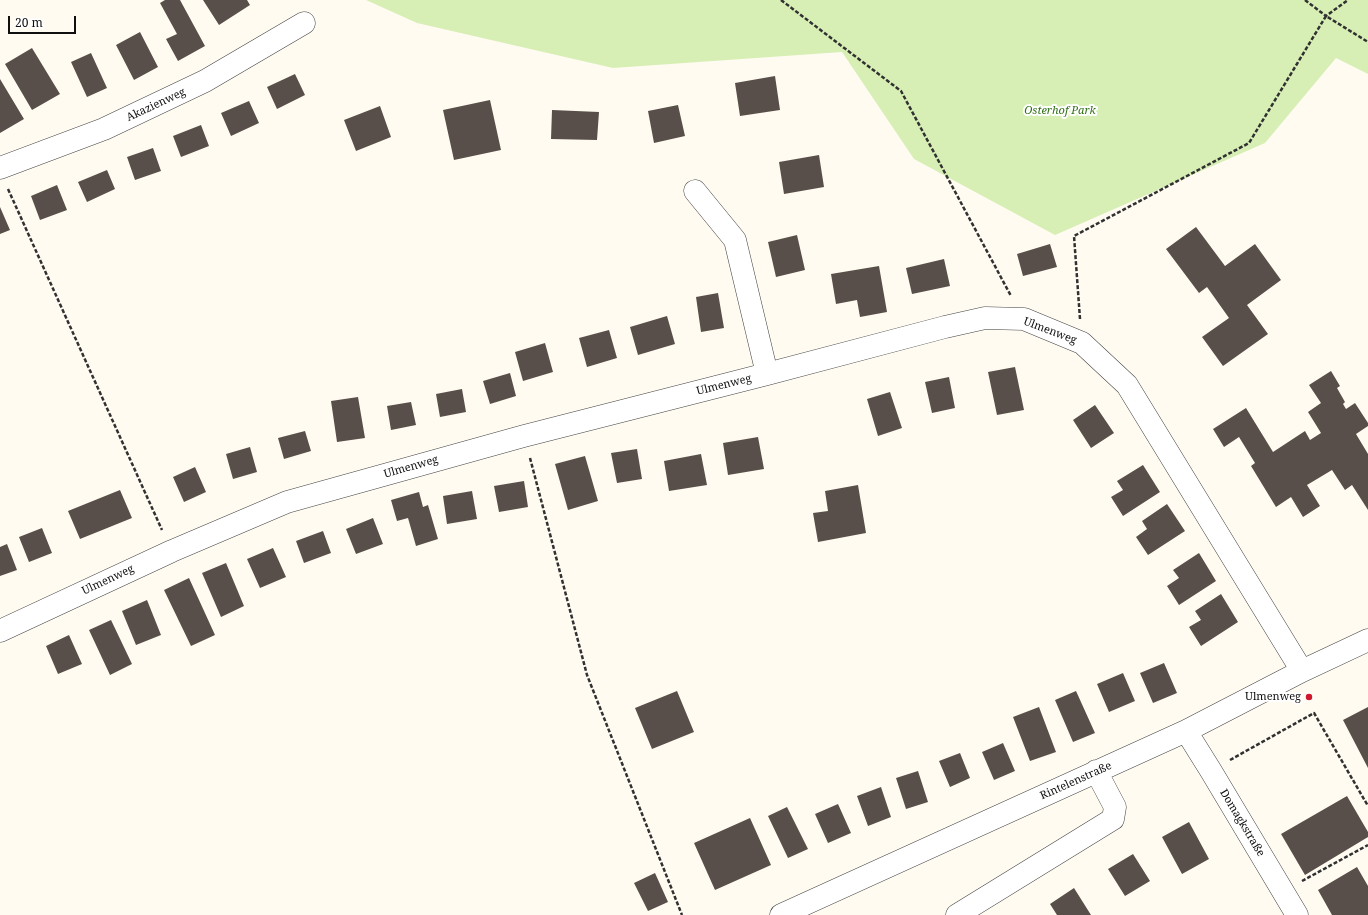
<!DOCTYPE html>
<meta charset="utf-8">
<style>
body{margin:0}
#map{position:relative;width:1368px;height:915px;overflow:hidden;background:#fffbf1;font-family:"Noto Serif",serif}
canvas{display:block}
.scale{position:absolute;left:8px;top:16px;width:68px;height:18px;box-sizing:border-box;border:2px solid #0f0f0f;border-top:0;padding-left:5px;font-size:12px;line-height:14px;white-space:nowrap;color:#0f0f0f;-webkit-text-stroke:3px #fff;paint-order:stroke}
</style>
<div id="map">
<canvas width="1368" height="915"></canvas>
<div class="scale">20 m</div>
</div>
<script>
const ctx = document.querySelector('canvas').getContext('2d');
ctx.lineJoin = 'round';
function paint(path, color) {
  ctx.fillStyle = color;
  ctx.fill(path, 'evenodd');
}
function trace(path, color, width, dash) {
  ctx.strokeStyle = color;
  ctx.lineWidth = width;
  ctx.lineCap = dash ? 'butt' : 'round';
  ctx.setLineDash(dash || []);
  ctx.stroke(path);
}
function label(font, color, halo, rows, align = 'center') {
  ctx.font = font + ' "Noto Serif",serif';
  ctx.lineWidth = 4;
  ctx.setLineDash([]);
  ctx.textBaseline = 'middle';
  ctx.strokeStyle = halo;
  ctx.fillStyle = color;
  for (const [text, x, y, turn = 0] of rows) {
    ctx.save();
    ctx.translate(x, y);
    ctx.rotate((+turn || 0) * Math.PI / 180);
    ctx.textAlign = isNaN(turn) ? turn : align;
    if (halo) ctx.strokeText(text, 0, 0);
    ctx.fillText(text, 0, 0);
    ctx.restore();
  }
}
paint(new Path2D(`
 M366 0H1368V74L1336 58 1265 143 1055 235 914 159 842 52 613 68 417 23Z`), '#d7efb5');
paint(new Path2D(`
 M165 0H180L205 46 178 61 166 39 177 34 160 3Z
 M203 0H247L250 5 219 25Z
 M140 32 158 67 134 80 116 45Z
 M32 48 60 94 32 110 5 64Z
 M91 53 107 88 87 97 71 62Z
 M295 74 305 95 277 109 267 87Z
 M775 76 780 110 740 116 735 83Z
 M0 79 24 119 0 133Z
 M490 100 501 150 454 160 443 110Z
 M249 101 259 123 231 136 221 113Z
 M678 105 685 136 654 143 648 111Z
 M380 106 391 137 356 151 344 120Z
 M552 110 599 112 597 140 551 139Z
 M201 125 209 146 181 157 173 136Z
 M153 148 161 171 135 180 127 157Z
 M819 155 824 187 784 194 779 162Z
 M107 170 115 189 87 202 78 182Z
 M57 185 67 210 40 220 31 196Z
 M0 207 10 230 0 234Z
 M1196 227 1225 266 1255 244 1281 280 1247 305 1268 334 1223 366 1202 337 1229 318 1207 287 1199 293 1166 249Z
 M797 235 805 270 776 277 768 242Z
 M1050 244 1057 267 1023 276 1017 254Z
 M944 259 950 286 912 294 906 268Z
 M879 266 887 312 860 317 857 300 836 304 831 274Z
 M718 293 724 328 701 332 696 297Z
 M667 316 675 344 638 355 630 327Z
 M609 330 617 358 587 367 579 338Z
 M545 343 553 372 523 381 515 352Z
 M1015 367 1024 410 997 415 988 372Z
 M1331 371 1340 386 1337 388 1345 402 1343 404 1346 409 1355 403 1368 423V426L1356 434 1368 454V510L1352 485 1345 490 1332 470 1307 485 1320 506 1303 517 1291 497 1276 507 1251 466 1255 463 1239 437 1224 447 1213 429 1246 408 1273 452 1305 431 1310 440 1321 433 1308 412 1321 403 1309 385Z
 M510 373 516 396 490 404 483 381Z
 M949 377 955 408 932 413 925 382Z
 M462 389 466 412 440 417 436 394Z
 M890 392 902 428 878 436 867 399Z
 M358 397 365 438 337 442 331 401Z
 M411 402 416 425 391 430 387 406Z
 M1095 405 1114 433 1091 448 1073 420Z
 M305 431 311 451 284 459 278 438Z
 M758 437 764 469 728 475 723 443Z
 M250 447 257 472 233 479 226 454Z
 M637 449 642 479 617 483 611 453Z
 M701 454 707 485 669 491 664 461Z
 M585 456 598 501 568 510 555 464Z
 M1143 465 1160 492 1123 516 1111 497 1123 490 1117 481Z
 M195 467 206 492 184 502 173 477Z
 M524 481 528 507 499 512 494 486Z
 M858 485 866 533 818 542 813 513 828 511 825 491Z
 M120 490 132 518 80 539 68 511Z
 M472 491 477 519 447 524 443 496Z
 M419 492 423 507 428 505 438 539 416 546 408 518 397 521 391 500Z
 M1167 504 1185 531 1148 555 1136 537 1147 529 1142 521Z
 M373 518 383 544 356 554 346 529Z
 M42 528 52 553 29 562 19 537Z
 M323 531 331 553 304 563 296 541Z
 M7 544 17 570 0 576V547Z
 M273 548 286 577 260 588 247 559Z
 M1199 553 1216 581 1179 605 1167 586 1179 578 1173 570Z
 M226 563 244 606 221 617 202 573Z
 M189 578 215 635 191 646 164 590Z
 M1221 594 1238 622 1201 646 1189 627 1201 620 1195 611Z
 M147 600 161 635 136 645 122 611Z
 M111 620 132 664 110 675 89 630Z
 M69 635 82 664 58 674 46 646Z
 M1164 663 1177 693 1153 703 1140 673Z
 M1123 673 1135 701 1109 712 1097 684Z
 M677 691 694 732 652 749 635 708Z
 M1076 691 1095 733 1073 742 1055 700Z
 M1039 707 1056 752 1030 761 1013 717Z
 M1368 707V768L1343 720Z
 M1003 743 1015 771 994 780 982 752Z
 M960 753 970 778 950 787 939 761Z
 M918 771 928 802 906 809 896 778Z
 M881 787 891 817 868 826 857 796Z
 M1347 796 1368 832V837L1305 875 1281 834Z
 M838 804 851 833 828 843 815 814Z
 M787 807 808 849 788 858 768 816Z
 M750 818 771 865 715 890 694 843Z
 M1189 822 1209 859 1182 874 1162 837Z
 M1133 854 1150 881 1125 896 1108 869Z
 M1357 867 1368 886V915H1332L1318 890Z
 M655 873 668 902 648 911 634 883Z
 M1074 888 1091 915H1057L1050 904Z`), '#594f4a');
const minor = new Path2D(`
 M0 168 104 129 205 81 304 23
 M695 191 735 240 767 374
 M0 631 172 551 287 502 524 436 767 374 945 327 985 318 1024 319 1082 343 1127 385 1302 671
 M1186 731 1211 771 1297 915
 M781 915 1186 731 1302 671 1368 640
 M957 915 1113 819 1115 807 1096 771`);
trace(minor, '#424242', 23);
trace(new Path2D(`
 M781 0 901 91 1011 296
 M1305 0 1326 16 1348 0
 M8 189 162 530
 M1080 319 1074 236 1249 143 1326 16 1368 42
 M530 458 587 675 682 915
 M1230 760 1314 713 1368 806
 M1302 881 1368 845`), '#313131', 2.5, [4, 2]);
trace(minor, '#fff', 22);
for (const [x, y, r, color] of [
 [1309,697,4,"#cf172e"]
]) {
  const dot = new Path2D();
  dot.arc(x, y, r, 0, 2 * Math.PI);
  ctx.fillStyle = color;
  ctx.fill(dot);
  trace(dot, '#fff', 1.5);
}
label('11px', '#0f0f0f', '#fff', [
 ["Akazienweg",156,105,-25],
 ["Ulmenweg",1050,331,21],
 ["Ulmenweg",724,385,-14],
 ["Ulmenweg",411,467,-16],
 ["Ulmenweg",108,580,-25],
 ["Rintelenstraße",1076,781,-24],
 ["Domagkstraße",1242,823,59]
]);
label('italic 11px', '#306f17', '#fff', [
 ["Osterhof Park",1060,111]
]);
label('11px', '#0f0f0f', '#fff', [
 ["Ulmenweg",1301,697]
], 'right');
</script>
